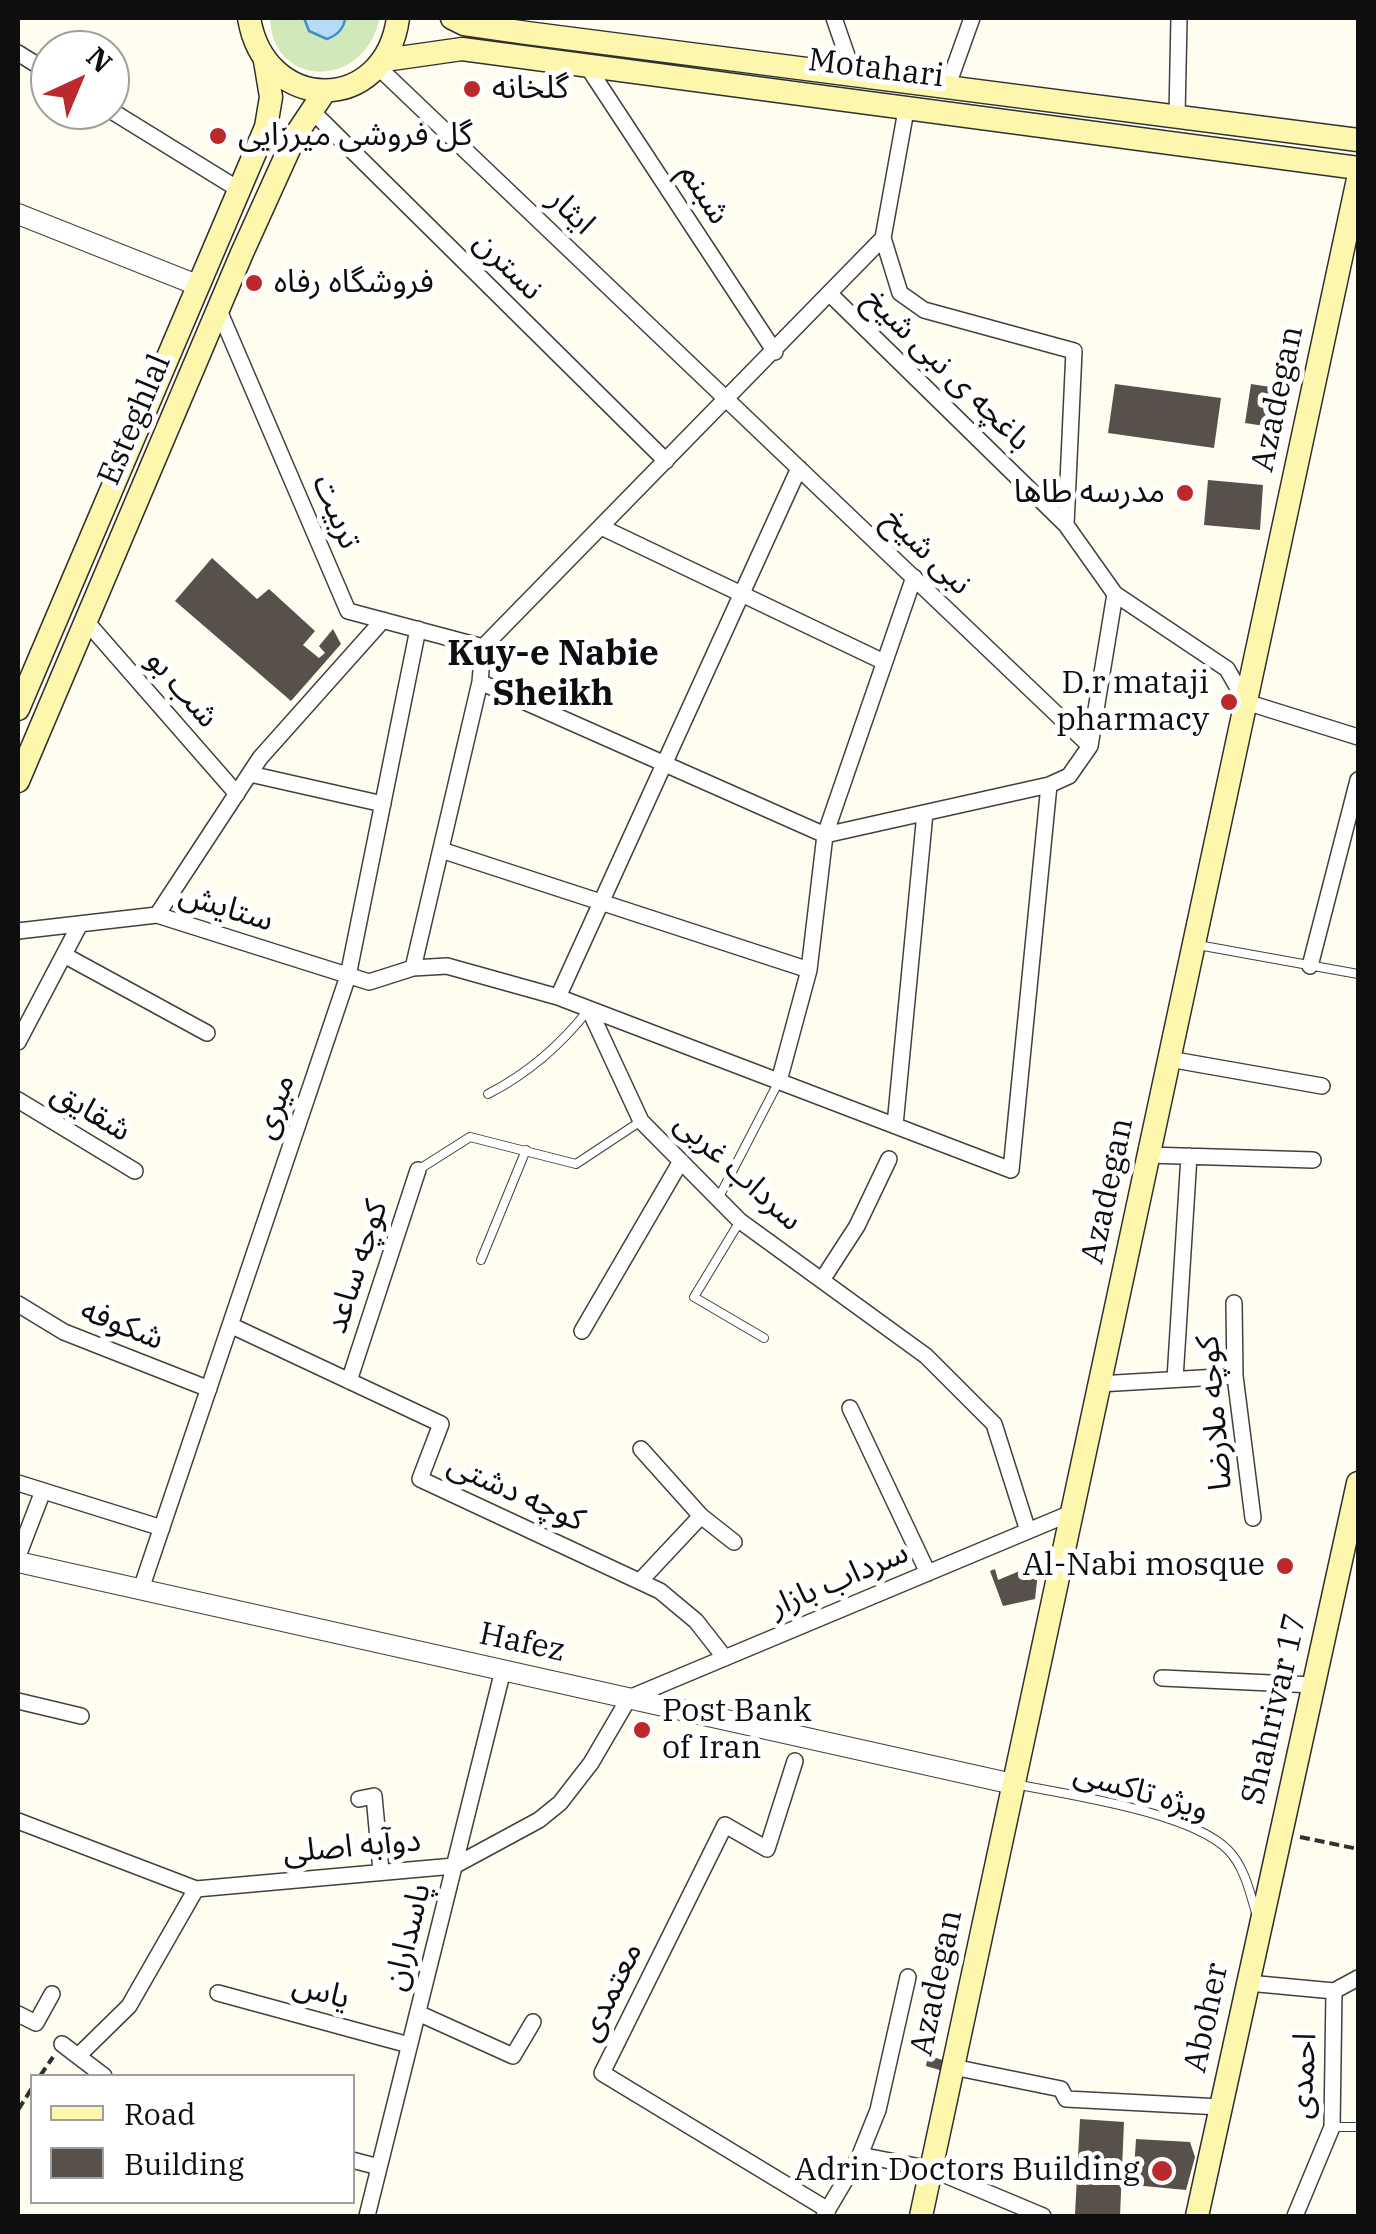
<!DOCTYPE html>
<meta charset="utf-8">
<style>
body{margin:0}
#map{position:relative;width:1376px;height:2234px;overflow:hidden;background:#fffcf0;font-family:"IBM Plex Serif",serif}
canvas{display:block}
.frame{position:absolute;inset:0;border:20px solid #0e0e0e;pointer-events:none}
.legend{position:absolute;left:30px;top:2074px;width:325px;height:130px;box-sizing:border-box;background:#fff;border:2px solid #9f9f9f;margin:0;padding:12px 18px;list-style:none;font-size:30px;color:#0e0e0e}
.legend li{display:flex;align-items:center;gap:20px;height:50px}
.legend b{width:50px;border:2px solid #9f9f9f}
.north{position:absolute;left:30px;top:30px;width:100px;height:100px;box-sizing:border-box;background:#fff;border:2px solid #9f9f9f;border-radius:50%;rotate:44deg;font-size:28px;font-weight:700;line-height:40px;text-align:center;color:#0e0e0e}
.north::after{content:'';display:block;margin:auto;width:35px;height:45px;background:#bc292c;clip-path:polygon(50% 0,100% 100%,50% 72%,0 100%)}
</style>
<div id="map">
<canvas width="1376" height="2234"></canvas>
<div class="frame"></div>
<ul class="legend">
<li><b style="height:12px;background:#fdf6ad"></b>Road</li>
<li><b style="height:28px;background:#57504b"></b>Building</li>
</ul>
<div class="north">N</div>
</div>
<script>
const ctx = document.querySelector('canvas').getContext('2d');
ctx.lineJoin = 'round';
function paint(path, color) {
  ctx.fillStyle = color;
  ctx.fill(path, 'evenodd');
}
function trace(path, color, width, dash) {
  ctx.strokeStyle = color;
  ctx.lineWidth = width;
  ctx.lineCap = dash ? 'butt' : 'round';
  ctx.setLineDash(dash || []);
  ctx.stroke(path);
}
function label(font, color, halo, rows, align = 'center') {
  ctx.font = font + ' "IBM Plex Serif","Noto Sans Arabic",serif';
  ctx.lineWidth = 10;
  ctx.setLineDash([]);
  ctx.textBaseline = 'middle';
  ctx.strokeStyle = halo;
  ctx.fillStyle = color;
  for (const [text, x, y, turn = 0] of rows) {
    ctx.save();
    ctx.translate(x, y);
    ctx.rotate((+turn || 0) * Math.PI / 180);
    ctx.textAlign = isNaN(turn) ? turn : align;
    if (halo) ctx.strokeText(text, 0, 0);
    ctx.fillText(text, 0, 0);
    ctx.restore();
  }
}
paint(new Path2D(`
 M270 18H379V21C362 90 272 88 270 18Z`), '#d1e9ba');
const water = new Path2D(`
 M304 18H345C344 29 338 35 327 39L309 31Z`);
paint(water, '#b6dcf5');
trace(water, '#3e8fcb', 2.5);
paint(new Path2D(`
 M1115 384 1221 398 1214 448 1108 433Z
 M1251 384 1290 390 1284 429 1245 423Z
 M1208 480 1263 485 1260 530 1204 525Z
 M212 558 257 599 269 589 315 631 303 645 319 658 325 653 319 646 333 629 341 644 291 701 175 601Z
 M1039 1563 1035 1599 1003 1606 990 1571 995 1569 998 1580Z
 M928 2055 945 2061 943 2071 926 2066Z
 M1080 2119 1124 2122 1120 2216 1075 2214Z
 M1136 2139 1190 2142 1195 2157 1186 2190 1133 2185Z`), '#57504b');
const service = new Path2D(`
 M1198 945 1358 974
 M488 1094C529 1073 561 1045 589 1009
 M418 1170 470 1137 576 1164 641 1121
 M719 1197 779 1081
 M740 1221 694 1297 764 1338
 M481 1260 526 1150
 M1015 1784C1069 1795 1191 1812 1228 1850 1244 1866 1250 1892 1256 1913
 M1332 2127H1358`);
const minor = new Path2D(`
 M834 18 853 73
 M18 53 50 73
 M587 66 775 352
 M378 67 1090 746
 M948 85 972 18
 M110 110 238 189
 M311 110 666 461
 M1177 116 1179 18
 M883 238 900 293 924 310 1074 351 1066 525 1115 594 1227 669 1246 702 1358 737
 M831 295 1066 525
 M218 308 348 611 483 647
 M601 527 884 662
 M85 620 237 794
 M483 647 883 238 907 105
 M480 682 825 835 1049 785 1069 776 1090 746 1115 594
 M250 774 383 804
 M441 850 809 970
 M157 915 260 758 383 620
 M18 931 157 915 369 982 413 968 447 966 558 997 1011 1170 1049 785
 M64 955 207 1033
 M1310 966 1358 780
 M413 968 480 682 483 647
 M558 997 799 468
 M589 1009 641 1121 740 1221 926 1356 994 1424 1028 1531
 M18 1042 80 924
 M1169 1059 1322 1086
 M779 1081 809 970 825 835 914 577
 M18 1100 135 1171
 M895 1125 925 813
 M1148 1155 1313 1160
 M822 1280 857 1226 889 1159
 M1234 1303 1235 1376 1253 1518
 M18 1304 64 1332 209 1389
 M230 1325 441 1424 420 1479 660 1591 696 1621 725 1658
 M582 1331 681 1161
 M1175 1379 1189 1156
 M349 1381 418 1170
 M1099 1384 1235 1376
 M850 1408 928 1573
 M641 1449 701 1516 734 1542
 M18 1483 162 1528
 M18 1556 43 1491
 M641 1580 701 1516
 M141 1589 348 976 418 629
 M1162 1678 1314 1685
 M18 1701 81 1716
 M795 1761 767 1849 725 1825 602 2073 828 2210
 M359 1799 374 1796 381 1871
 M18 1821 196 1889 454 1866 539 1820 560 1803 591 1763 629 1698 1071 1513
 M1248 1983 1334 1991 1358 1978
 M218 1993 409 2045
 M418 2013 513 2056 533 2022
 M18 2014 36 2023 52 1994
 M62 2044 104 2076
 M79 2055 129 2006 196 1889
 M953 2067 1061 2089 1066 2099 1221 2107
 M860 2155 878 2110 908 1977
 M352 2160 379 2167
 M367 2216 503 1670
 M824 2216 860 2155 931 2169 1043 2216
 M1295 2216 1332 2127 1334 1991`);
const tertiary = new Path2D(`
 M18 214 197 285
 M18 1562 1013 1784`);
const secondary = new Path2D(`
 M249 18C265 114 385 115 398 18
 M452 18 464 24 527 33 1358 140
 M385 60 462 49 1358 168
 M18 709 266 127 271 97 265 61
 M18 781 242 253 295 136 325 91
 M921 2216 1358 179
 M1197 2216 1358 1483`);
trace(service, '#414141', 10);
trace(minor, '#414141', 18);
trace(tertiary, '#414141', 22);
trace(secondary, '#303030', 25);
trace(new Path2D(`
 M1300 1837 1358 1849
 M40 2076 53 2057
 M18 2110 32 2088`), '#303030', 4, [10, 5]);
trace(service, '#fff', 8);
trace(minor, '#fff', 15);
trace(tertiary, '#fff', 20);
trace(secondary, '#fdf6ad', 22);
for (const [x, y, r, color] of [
 [472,89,10,"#bc292c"],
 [218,136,10,"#bc292c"],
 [254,283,10,"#bc292c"],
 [1185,493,10,"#bc292c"],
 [1229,702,10,"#bc292c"],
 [1285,1566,10,"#bc292c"],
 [642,1730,10,"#bc292c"],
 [1162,2171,12,"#bc292c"]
]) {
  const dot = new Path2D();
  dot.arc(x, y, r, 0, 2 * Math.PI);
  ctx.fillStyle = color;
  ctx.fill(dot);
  trace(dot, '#fff', 4);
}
label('32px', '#0e0e0e', '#fff', [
 ["Motahari",876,69,7],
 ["شبنم",704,194,57],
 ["ایثار",571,212,44],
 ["نسترن",508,266,45],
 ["باغچه ی نبی شیخ",947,370,44],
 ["Azadegan",1278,399,-78],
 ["Esteghlal",135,420,-67],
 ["تربیت",336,512,67],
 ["نبی شیخ",927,552,44],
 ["شب بو",182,689,49],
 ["ستایش",226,908,17],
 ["میری",275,1107,-71],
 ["شقایق",91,1112,31],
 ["سرداب غربی",738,1172,42],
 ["Azadegan",1108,1191,-78],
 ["کوچه ساعد",357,1267,-72],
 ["شکوفه",122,1325,22],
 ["کوچه ملارضا",1215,1413,-95],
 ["کوچه دشتی",516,1493,24],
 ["سرداب بازار",839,1580,-23],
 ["Hafez",522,1643,12],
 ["Shahrivar 17",1275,1709,-77],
 ["ویژه تاکسی",1141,1792,16],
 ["دوآبه اصلی",352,1847,-5],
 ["پاسداران",408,1937,-76],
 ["Azadegan",937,1983,-78],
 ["یاس",321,1992,15],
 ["معتمدی",611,1992,-64],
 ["Aboher",1207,2018,-78],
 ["احمدی",1304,2076,-87]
]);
label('32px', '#0e0e0e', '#fff', [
 ["گلخانه",492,89],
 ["گل فروشی میرزایی",238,136],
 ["فروشگاه رفاه",274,283],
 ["مدرسه طاها",1165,493,"right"],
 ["D.r mataji",1209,684,"right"],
 ["pharmacy",1209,721,"right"],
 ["Al-Nabi mosque",1265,1566,"right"],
 ["Post Bank",662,1712],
 ["of Iran",662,1749],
 ["Adrin Doctors Building",1140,2171,"right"]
], 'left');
label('bold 35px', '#0e0e0e', '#fff', [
 ["Kuy-e Nabie",553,655],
 ["Sheikh",553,695]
]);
</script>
